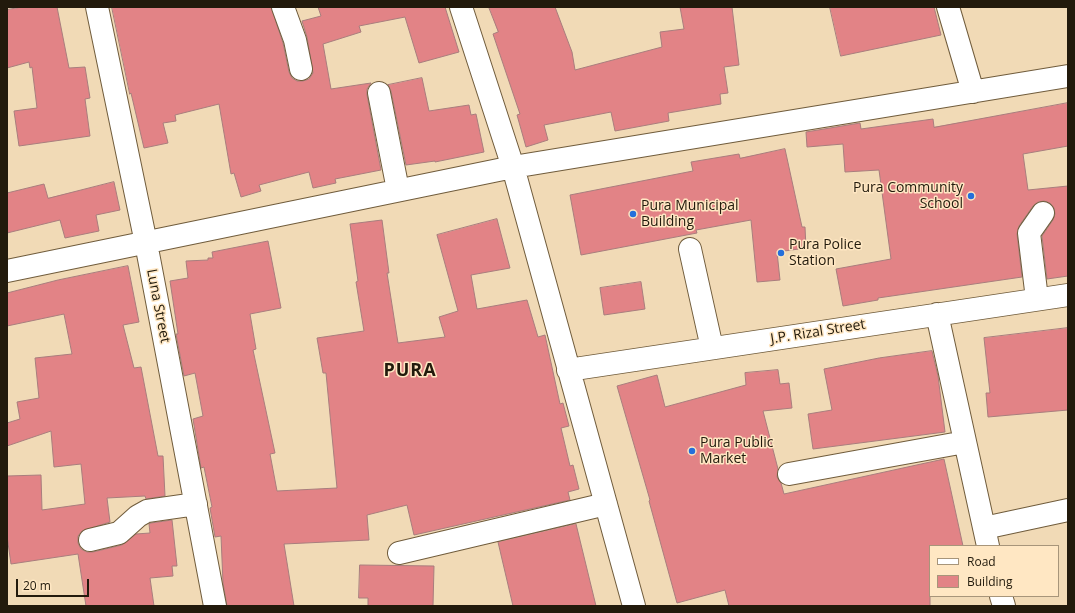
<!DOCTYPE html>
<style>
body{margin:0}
#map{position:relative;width:1075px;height:613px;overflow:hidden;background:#f1dab6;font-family:"Open Sans",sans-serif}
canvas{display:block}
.frame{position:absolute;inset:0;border:8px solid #221a0c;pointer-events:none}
.legend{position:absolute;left:929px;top:545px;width:130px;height:52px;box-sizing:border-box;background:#ffe7c3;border:1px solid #a7957a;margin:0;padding:5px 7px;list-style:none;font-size:12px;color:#221a0c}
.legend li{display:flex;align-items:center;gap:8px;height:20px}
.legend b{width:20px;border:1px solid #a7957a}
.scale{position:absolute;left:16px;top:579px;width:73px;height:18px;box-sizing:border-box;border:2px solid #221a0c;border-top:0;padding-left:5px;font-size:12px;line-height:14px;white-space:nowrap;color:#221a0c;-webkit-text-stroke:3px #ffe7c3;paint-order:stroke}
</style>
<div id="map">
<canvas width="1075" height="613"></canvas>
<div class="frame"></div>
<ul class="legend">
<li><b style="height:5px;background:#fff"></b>Road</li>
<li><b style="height:11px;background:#e28386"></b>Building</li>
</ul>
<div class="scale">20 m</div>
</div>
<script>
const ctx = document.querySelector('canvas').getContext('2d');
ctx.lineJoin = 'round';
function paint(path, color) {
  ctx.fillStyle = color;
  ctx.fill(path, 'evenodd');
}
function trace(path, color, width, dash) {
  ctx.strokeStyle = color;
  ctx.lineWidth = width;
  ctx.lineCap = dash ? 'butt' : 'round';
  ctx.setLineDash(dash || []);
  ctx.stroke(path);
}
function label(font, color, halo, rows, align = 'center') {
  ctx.font = font + ' "Open Sans",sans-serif';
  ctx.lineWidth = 3;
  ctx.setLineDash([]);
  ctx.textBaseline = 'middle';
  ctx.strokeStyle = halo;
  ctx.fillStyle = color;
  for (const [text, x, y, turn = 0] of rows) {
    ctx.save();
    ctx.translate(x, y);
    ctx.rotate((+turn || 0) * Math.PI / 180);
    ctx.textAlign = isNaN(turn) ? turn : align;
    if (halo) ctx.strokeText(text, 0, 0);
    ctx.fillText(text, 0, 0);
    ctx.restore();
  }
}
const building = new Path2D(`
 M22 7H57L69 68 85 67 90 98 85 99 90 136 19 146 14 111 37 108 32 67 30 68 29 62 7 68V10Z
 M112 7H271L283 43 289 72 292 78 297 81H303L309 79 313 73 307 37 302 21 321 16 318 7H445L459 52 419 63 405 17 359 26 361 32 323 44 331 89 371 83 367 89V95L381 170 335 179 336 183 313 188 309 172 259 185 261 191 241 197 234 173 231 174 219 104 175 115 176 121 163 123 168 143 144 148 131 93 130 94Z
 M489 7H555L572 52 575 70 662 47 660 32 684 29 680 7H732L739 65 724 67 728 93 720 94 721 104 668 113 669 121 615 131 611 112 544 125 548 140 526 147 517 115 520 114 493 34 498 32Z
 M830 7H934L941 35 841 56Z
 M422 78 429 111 469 105 471 115 476 114 484 152 435 162V161L406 165 391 91 388 85Z
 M1068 103V146L1023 154 1028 190 1068 186V276L1047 279 1042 236 1053 220 1055 214 1054 208 1050 203 1044 201 1038 202 1033 206 1019 226 1017 234 1022 277 878 298V300L843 306 836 269 891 259 879 170 845 172 843 144 807 147 806 132 860 123 861 129 933 119 934 127Z
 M785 149 802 227H805L806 248 777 252 780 280 757 282 751 220 696 230 697 233 581 255 570 195 693 171 691 162 739 154 740 158Z
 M114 182 120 210 96 215 99 231 65 238 60 220 7 233V193L44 184 48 198Z
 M497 219 510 268 471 275 477 309 527 300 538 337 545 335 560 404 563 403 569 426 561 428 570 466 573 465 579 489 568 492 570 500 414 535 407 505 367 515 369 540 284 544 294 606H227L223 583 221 536 215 537 210 508 212 507 204 467 201 468 193 419 203 416 195 373 184 376 176 334H178L170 281 188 278 186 261 208 260V258H213L212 252 268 241 281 308 250 314 256 349 253 350 275 453 270 454 277 491 337 488 326 373H323L317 338 364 331 356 282 358 281 350 224 382 220 389 273H387L398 343 445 337 439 317 458 311 437 235Z
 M128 266 139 322 123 325 134 368 141 367 158 456H163L165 496 146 499 145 496 107 498 110 522 82 531 78 536V543L81 549 87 552H93L122 545 136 534 150 533 149 524 151 523 172 520 177 566H172L173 576 150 578 154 606H86L78 554 11 564 7 536V476L41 475 42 510 85 504 81 464 54 467 51 431 7 446V423L20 419 17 402 39 398 35 358 72 354 64 314 7 326V293L58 280Z
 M641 282 645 309 604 315 600 288Z
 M1068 328V410L988 417 986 393H990L984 338Z
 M932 351 938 376 945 432 813 449 808 414 832 410 824 369 879 358Z
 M778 370 780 384 789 383 792 408 763 411 778 469 777 477 781 483 784 494 944 459 963 546H930V606H729L725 590 677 603 649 501 650 500 617 386 657 375 665 407 746 385 745 373Z
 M576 524 596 606H513L498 542Z
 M360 565 434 566 433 606H368V598H359Z`);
paint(building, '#e28386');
trace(building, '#a87d7d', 1);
const minor = new Path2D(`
 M97 7 146 243 215 606
 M283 7 295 40 301 69
 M461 7 513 167 634 606
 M948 7 973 92
 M379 93 398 190
 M690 249 712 348
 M7 271 513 167 1068 76
 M1037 299 1029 233 1043 213
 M937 314 988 546
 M568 370 1068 295
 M789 474 965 442
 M984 528 1068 510
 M90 540 119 533 138 516 147 511 196 504
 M399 553 606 504
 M1001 596 1004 606`);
trace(minor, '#705c3c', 24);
trace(minor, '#fff', 22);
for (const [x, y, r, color] of [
 [971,196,4,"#256fdb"],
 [633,214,4,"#256fdb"],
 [781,253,4,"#256fdb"],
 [692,451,4,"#256fdb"]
]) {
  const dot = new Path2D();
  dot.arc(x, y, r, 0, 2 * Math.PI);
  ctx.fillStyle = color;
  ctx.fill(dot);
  trace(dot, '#ffe7c3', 1.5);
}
label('14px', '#221a0c', '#ffe7c3', [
 ["Pura Community",963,188,"right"],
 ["School",963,204,"right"],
 ["Pura Municipal",641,206],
 ["Building",641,222],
 ["Pura Police",789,245],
 ["Station",789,261],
 ["Pura Public",700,443],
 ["Market",700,459]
], 'left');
label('14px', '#221a0c', '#ffe7c3', [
 ["Luna Street",158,306,79],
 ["J.P. Rizal Street",818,332,-9]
]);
ctx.letterSpacing = '1px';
label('bold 18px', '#221a0c', '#ffe7c3', [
 ["PURA",410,371]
]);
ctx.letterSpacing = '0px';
</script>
